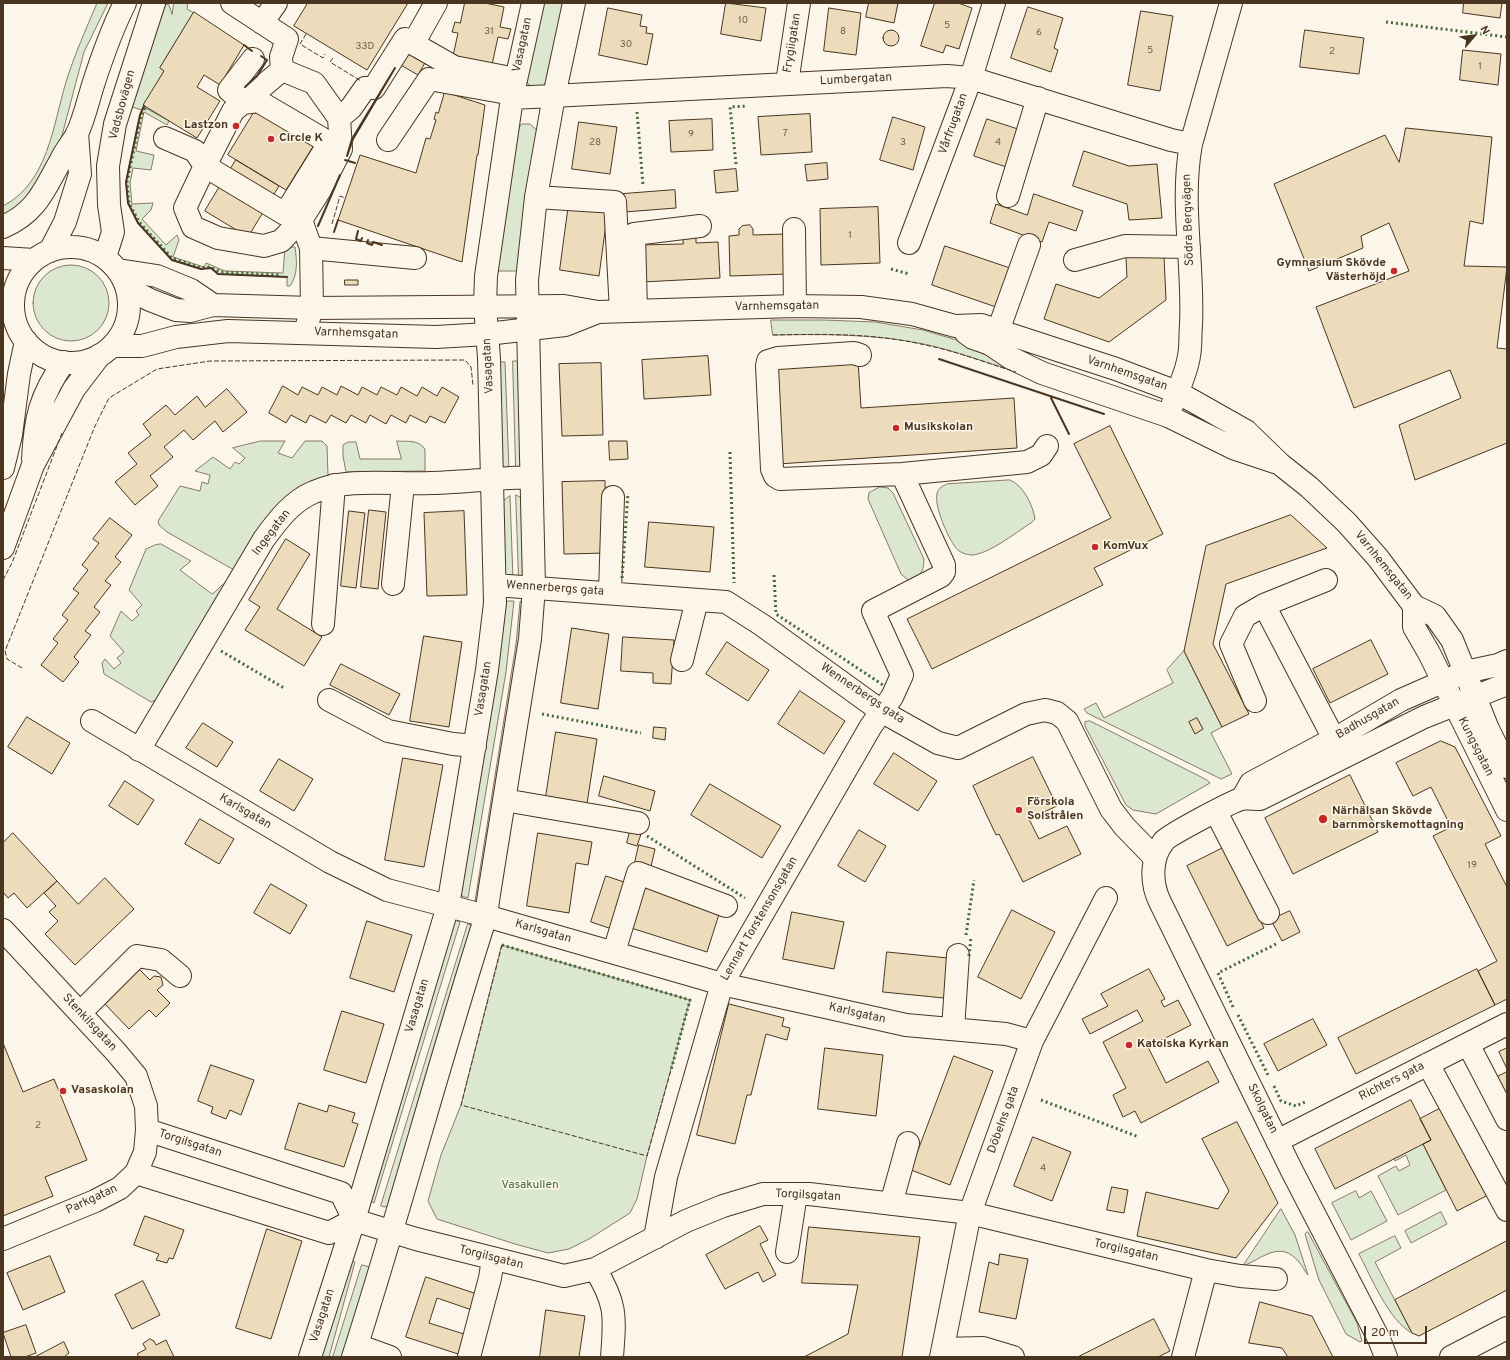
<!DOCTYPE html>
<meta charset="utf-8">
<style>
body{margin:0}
#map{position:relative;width:1510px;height:1360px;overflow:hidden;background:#fbf6e9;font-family:Overpass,sans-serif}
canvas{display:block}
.frame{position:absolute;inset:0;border:4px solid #4a3520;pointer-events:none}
.north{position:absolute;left:1454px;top:16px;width:40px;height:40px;-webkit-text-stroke:3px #fbf6e9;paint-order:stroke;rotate:62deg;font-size:11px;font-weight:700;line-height:16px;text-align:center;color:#4a3520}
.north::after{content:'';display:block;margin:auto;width:14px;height:18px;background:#4a3520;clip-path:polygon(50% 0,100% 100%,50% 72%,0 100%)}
.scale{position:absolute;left:1364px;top:1326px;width:63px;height:18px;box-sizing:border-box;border:2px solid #4a3520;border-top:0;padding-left:5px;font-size:12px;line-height:14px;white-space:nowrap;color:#4a3520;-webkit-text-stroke:3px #fbf6e9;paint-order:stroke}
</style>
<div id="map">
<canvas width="1510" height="1360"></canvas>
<div class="frame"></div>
<div class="north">N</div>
<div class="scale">20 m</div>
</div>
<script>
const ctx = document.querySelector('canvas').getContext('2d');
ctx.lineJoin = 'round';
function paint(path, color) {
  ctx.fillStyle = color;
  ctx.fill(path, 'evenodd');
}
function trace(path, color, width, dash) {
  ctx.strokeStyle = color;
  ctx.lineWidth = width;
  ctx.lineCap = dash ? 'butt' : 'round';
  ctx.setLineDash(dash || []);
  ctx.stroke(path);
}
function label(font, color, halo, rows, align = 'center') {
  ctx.font = font + ' Overpass,sans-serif';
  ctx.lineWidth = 3;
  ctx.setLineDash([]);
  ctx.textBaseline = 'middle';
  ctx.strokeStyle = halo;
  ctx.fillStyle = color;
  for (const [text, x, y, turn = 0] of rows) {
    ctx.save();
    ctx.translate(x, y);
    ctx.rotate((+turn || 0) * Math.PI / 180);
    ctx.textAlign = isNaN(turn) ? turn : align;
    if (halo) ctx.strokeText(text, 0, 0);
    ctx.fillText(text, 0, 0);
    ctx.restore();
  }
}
const green = new Path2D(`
 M97 3H108L84 52 60 143 33 195 3 216V206C48 183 53 125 66 82 74 56 86 29 97 3Z
 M174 3H188L187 9 194 13 160 68 164 71 142 110 132 107 145 58 166 4 169 5 172 14Z
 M542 3H565L548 80 542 87 535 89 528 84 526 77Z
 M144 107 169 121 167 125 144 112 136 151 154 155 151 170 133 168 130 183 132 204 153 203 151 210 142 219 166 245 177 235 179 240 173 257 204 267 206 263 225 271 283 273 285 247H295C297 261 298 275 290 286H287V277L218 274 211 268 201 269 172 260 138 223 128 203 126 182 140 115Z
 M522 124H530L538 131 519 271H497L517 131Z
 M33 303a38 38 0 1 1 76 0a38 38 0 1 1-76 0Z
 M771 320H824L875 322 923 330 980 347 1018 372C987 363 956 351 924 344 874 334 824 334 773 335Z
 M513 361H521L522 465 516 470Z
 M498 362H505L509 471 502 465Z
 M261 441H285L278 453 292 458 305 441H322L327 446 328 475 298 487 275 508 234 570 167 532 159 525 158 521 180 486 200 491 202 482 208 484 210 475 195 471 213 457 230 469 235 462 239 464 245 458 233 448Z
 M397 441C407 442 418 439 425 449V471L346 472 343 456V445L348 442H356L360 459H401Z
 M1010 480C1023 485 1033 505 1035 519L1031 523C1015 533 989 554 972 555 966 555 959 552 956 548 948 538 934 506 937 494 938 488 943 486 947 484Z
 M880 487 888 488 893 493 924 559C924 572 920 577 908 580L901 574 868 499 869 493Z
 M516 495 522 498 526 577 519 579Z
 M510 496 513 579 506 578 503 573 502 502Z
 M161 544 191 561 180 570 212 594C217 591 221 585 225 583L226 585 156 700 151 702 104 674 102 663 105 659 114 669 121 663 117 658 124 652 110 636 121 611 132 621 139 615 136 611 142 605 129 590 146 549 155 545Z
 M508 601H514L506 672 468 898 462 896 459 891 506 603Z
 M522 601H525L483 901H475L516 644 520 602Z
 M1184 651 1222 727 1211 733 1232 774 1221 779 1087 713 1084 709 1096 703 1104 718 1173 683 1167 670Z
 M1090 721 1207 780 1210 783 1156 814 1133 810 1126 805 1085 726V722Z
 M457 921 460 922 374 1203 368 1200 454 922Z
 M468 924 475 926 389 1204 385 1207 381 1206Z
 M502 945 690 1000 647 1156 637 1199 630 1213 589 1239 569 1249 548 1253 515 1244 437 1219 428 1201 441 1155 461 1105Z
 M1423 1144 1446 1190 1398 1215 1378 1176 1396 1166 1399 1171 1410 1165 1406 1155 1395 1161 1394 1159Z
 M1356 1191 1359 1198 1371 1191 1387 1221 1351 1240 1332 1203Z
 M1281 1209 1295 1235 1308 1275C1304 1271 1303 1266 1299 1262 1280 1239 1262 1259 1243 1266Z
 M1441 1212 1447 1224 1411 1243 1405 1231Z
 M1308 1232 1357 1323 1362 1341 1360 1342 1346 1334 1319 1280 1305 1234Z
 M1395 1236 1401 1248 1375 1262 1412 1333C1389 1321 1371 1277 1359 1254Z
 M347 1259 355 1262 329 1357H317Z
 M362 1265 370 1267 343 1357H333Z`);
paint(green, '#dce7d0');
trace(green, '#887966', 1);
const building = new Path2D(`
 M308 3H408L367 70 294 26Z
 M465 3H485L504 7 500 27 511 29 508 39 498 37 492 65 453 56 458 33 452 32 455 22 460 23Z
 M726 3 766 8 761 41 721 34Z
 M869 3H898L894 23 866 17Z
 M935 3H958L972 8 959 49 946 45 943 53 921 46Z
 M1464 3H1502L1500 18 1463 13Z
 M1028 7 1063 18 1054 48 1058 50 1051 72 1011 58Z
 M608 8 642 15 640 26 647 27 646 33 653 34 647 65 599 55Z
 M829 8 861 13 856 55 824 51Z
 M1141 11 1173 16 1160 91 1128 85Z
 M194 12 244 45 220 85 204 75 197 87 220 101 197 138 143 105 164 71 160 68Z
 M1305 30 1364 38 1359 74 1300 67Z
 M883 38a8 8 0 1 1 16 0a8 8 0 1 1-16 0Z
 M409 50 426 61 418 75 399 64Z
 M1463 50 1501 54 1498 85 1460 80Z
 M445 92 485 105 478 155H477L462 262 338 220 360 155 416 173 426 138 430 139 436 120 434 119 436 112 438 113Z
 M264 96 314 145 286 190 228 155Z
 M810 114 812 152 761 155 758 117Z
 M893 117 925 127 913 170 880 160Z
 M712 119 713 150 671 152 669 121Z
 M987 119 1021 130 1009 168 974 156Z
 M579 122 617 127 610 174 572 169Z
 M1406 128 1492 137 1483 224 1470 221 1464 266 1507 267 1497 348 1507 349V443L1415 480 1399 425 1461 398 1450 370 1354 408 1316 307 1409 271 1389 223 1361 236 1363 248 1309 271 1274 184 1385 135 1399 162Z
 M1084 151 1129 166 1157 164 1162 218 1129 220 1127 204 1073 186Z
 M236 160 279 186 248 237 205 211Z
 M827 163 828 179 807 181 805 165Z
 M736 169 738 191 716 193 714 171Z
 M675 190 676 208 624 212 623 194Z
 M1034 194 1083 211 1076 231 1049 222 1042 242 990 223 996 204 1027 215Z
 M569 203 608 209 599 276 560 270Z
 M878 207 880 263 821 265 820 209Z
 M750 225 753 229V235L786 234 788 274 730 276 729 236 739 235V229L742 226Z
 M683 238H696V243L718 242 720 278 642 282 640 245 683 244Z
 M945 246 1010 268 996 307 932 285Z
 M1164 256 1166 300 1109 342 1044 319 1056 284 1099 298 1127 277 1126 257Z
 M345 280H358V285H345Z
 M708 356 711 395 644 399 642 360Z
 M858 360 861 408 1014 398 1017 448 778 464 772 366Z
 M601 363 603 435 562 436 559 364Z
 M283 386 298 395 302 387 318 395 322 387 337 395 341 386 358 395 362 387 377 395 381 387 397 395 401 387 417 396 422 387 437 396 442 387 459 397 445 423 430 416 426 423 410 415 406 423 391 415 386 424 370 415 366 423 351 415 346 423 331 415 326 423 310 415 306 423 291 415 286 423 269 413Z
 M227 389 247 412 223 432 215 421 193 440 184 430 164 447 173 457 150 476 158 486 135 505 115 482 137 464 128 453 151 435 143 424 166 405 175 415 197 396 205 407Z
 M1110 426 1163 534 1094 568 1103 585 932 669 907 619 1111 518 1074 444Z
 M609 441H627L628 459 610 460Z
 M605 481 607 553 564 554 562 482Z
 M369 510 386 512 378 589 361 587Z
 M349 511 365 513 356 588 341 586Z
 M464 511 467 595 427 596 424 513Z
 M1291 515 1327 548 1226 584 1213 644 1249 714 1222 727 1184 651 1206 546Z
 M110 518 132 535 115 557 121 562 105 581 111 585 94 607 100 612 85 631 91 635 74 657 79 662 63 682 41 665 58 643 53 639 68 620 62 615 79 593 73 589 88 570 82 565 99 543 93 539Z
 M649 522 714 527 710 572 645 567Z
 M286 539 310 554 277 609 322 637 304 666 245 630 260 607 249 600Z
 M572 628 609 634 598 709 561 703Z
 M424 636 462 642 449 727 410 721Z
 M623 637 674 640 671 684 653 683V673L621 671Z
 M1371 640 1388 674 1330 703 1313 669Z
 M727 642 769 670 748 701 706 674Z
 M341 664 400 694 389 715 330 685Z
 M800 691 845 721 824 754 778 724Z
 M27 717 70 743 52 774 8 747Z
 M1197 718 1203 729 1195 734 1189 722Z
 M203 723 233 742 217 767 186 748Z
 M654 727 666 728 665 740 653 738Z
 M556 732 597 739 586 810 545 803Z
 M1441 741 1455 747 1501 836 1485 844 1507 887V999L1495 1005 1478 971 1497 961 1433 836 1451 827 1431 787 1413 796 1396 763Z
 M894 753 937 781 918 811 874 784Z
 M1033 757 1057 806 1029 819 1039 839 1067 826 1081 854 1023 882 999 834 996 835 973 786Z
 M403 758 443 765 424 867 385 860Z
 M279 759 313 779 294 811 260 791Z
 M1350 775 1378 832 1293 874 1265 818Z
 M604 776 655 791 650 811 599 796Z
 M125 781 154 800 138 825 109 806Z
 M710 784 781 826 762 858 691 815Z
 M200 819 234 839 219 864 185 844Z
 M859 830 886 846 865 882 838 866Z
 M630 831 641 834 637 846 627 843Z
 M13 833 57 881 27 908 14 893 8 898 3 892V843Z
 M538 833 592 842 588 865 576 863 569 913 527 906Z
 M639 845 655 849 650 871 634 867Z
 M1225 847 1264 928 1227 946 1187 866Z
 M606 876 627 883 612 929 591 922Z
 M105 878 134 909 75 965 45 934 58 921 49 912 56 906 44 893 57 881 78 904Z
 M271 884 307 905 290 934 254 913Z
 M646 884 721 908 707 952 631 928Z
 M1012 910 1055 932 1021 999 978 977Z
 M1290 911 1300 932 1282 941 1271 920Z
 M792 912 844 922 834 969 783 959Z
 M367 921 412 935 394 992 350 978Z
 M887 952 948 958 944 998 883 992Z
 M138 968 150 980 154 976 161 977 163 985 157 990 170 1003 156 1017 149 1010 129 1029 103 1002Z
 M1149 969 1165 999 1161 1001 1164 1007 1178 1000 1191 1025 1148 1047 1166 1083 1208 1061 1219 1082 1141 1123 1135 1111 1123 1117 1113 1095 1126 1088 1103 1042 1143 1021 1137 1010 1090 1034 1082 1019 1108 1006 1101 994Z
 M1477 969 1495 1005 1356 1074 1338 1038Z
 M729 1004 784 1018 782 1026 790 1028 787 1040 766 1034 751 1095H747L735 1144 697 1135Z
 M342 1011 384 1024 366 1083 324 1070Z
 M1313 1019 1327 1045 1278 1071 1264 1044Z
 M3 1043 23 1092 54 1079 87 1160 45 1177 53 1196 3 1216Z
 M825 1048 883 1055 876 1116 818 1109Z
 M1507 1048V1069L1499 1052Z
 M954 1056 993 1071 950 1185 911 1170Z
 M211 1065 254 1080 241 1115 230 1110 226 1119 211 1113 213 1107 198 1101Z
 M1507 1072V1103L1495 1078Z
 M1411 1100 1431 1140 1335 1189 1315 1149Z
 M299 1103 327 1112 329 1105 355 1113 352 1122 358 1124 344 1167 285 1149Z
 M1445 1106 1490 1194 1457 1211 1423 1144 1431 1140 1420 1119Z
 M1237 1122 1278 1203 1236 1258 1137 1236 1146 1192 1218 1209 1229 1191 1202 1139Z
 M1033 1137 1071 1152 1052 1201 1014 1186Z
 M1112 1187 1128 1190 1124 1213 1107 1210Z
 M145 1216 184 1230 173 1259 169 1258 167 1263 156 1260 159 1254 134 1245Z
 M760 1226 768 1240 760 1244 776 1275 763 1282 758 1272 725 1289 706 1255Z
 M809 1227 920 1237 902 1357H804L848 1334 858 1285 802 1283Z
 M267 1229 302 1241 271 1339 236 1328Z
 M1507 1241V1290L1419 1336 1412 1333 1395 1300Z
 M1000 1254 1028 1259 1016 1319 979 1312 989 1262 998 1265Z
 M50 1256 65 1292 23 1310 7 1273Z
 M426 1277 477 1294 472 1310 437 1298 429 1323 464 1334 458 1354 406 1337Z
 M143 1281 160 1315 132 1329 115 1295Z
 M1260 1302 1312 1316 1333 1357H1288L1282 1348 1249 1343Z
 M546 1310 585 1316 579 1357H540Z
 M1154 1319 1170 1351 1158 1357H1078Z
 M26 1325 36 1353 25 1357H11L3 1333Z
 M150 1339 154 1341 156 1345 166 1340 174 1357H139L137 1354 146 1349 143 1344Z
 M64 1342 69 1353 64 1357H35Z`);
paint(building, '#ecdcbc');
trace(building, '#4a3520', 1);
const minor = new Path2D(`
 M232 3 287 39 281 57 282 70
 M262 23 276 3
 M413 44 436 3
 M253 59 229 90 243 103 258 101 321 138 326 143V148L285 214
 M787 83 799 3
 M512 98 947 76 971 78 1171 140 1191 144
 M339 118 351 108 365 88H374L405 39 454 67 516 79
 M165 138 195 151 205 166 185 208 193 227 218 238 264 246 281 241 301 220 320 190 341 149 339 118 314 83 282 70 233 111 205 166 285 214 301 220 311 248 312 308 305 332
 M388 140 429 79 513 94
 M1008 196 1038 98
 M536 197 615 202 621 311
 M794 229 795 306
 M909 243 971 78 994 3
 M311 248 415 258
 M1075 260 1125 246 1189 247
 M636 310 634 234 700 226
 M990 344 998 331 1029 245
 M860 355 854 353 778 358 768 361 767 366 772 469 775 476 780 479 902 474 1027 462 1041 455 1047 446
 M1168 416C1175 396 1186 376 1189 356 1191 346 1190 335 1191 325 1194 265 1180 204 1191 144L1231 3
 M393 584 403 484
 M495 585 726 602 762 625 881 711 938 743 958 748 1026 714 1045 710 1057 713 1067 721 1111 809 1124 826 1155 858
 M610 593 613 497
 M1264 605 1334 739
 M323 624 334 485
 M682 660 697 600
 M329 700 388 731 453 744 475 746
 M1255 701 1231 644 1245 616 1264 605 1326 580
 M92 721 330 862 387 890 486 916 722 984 906 1025 1006 1034 1032 1041
 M139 750 264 539C278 520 292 501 314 492 348 477 395 485 431 483 465 482 498 478 531 477
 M1242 799 1251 783 1343 734 1401 700 1465 672 1498 665 1507 661
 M504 800 638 823
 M1216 812 1268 913
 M3 930 116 1052 136 1076 146 1106 147 1130 145 1152 136 1173 120 1188 95 1201 3 1239
 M614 952 638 873 726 906
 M80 1013 137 956 161 960 180 976
 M953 1029 958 955
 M1468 1044 1507 1119
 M1428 1064 1507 1210
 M147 1130 341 1193 354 1220
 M1277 1141 1507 1024
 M136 1173 329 1233 354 1220 416 1239 564 1276 595 1269 686 1221 723 1206 763 1194H809L970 1213 1206 1270 1240 1276 1276 1279
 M891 1204 908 1143
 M655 1238 666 1177 722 984 871 726 892 697 902 675 873 611 941 576 944 572V565L902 474
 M787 1252 796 1194
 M595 1269C617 1304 615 1317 612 1357
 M357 1345 390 1357
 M943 1349 983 1348 1013 1357
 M310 1357 354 1220 448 906 451 888 487 670 495 603 489 358 485 306 486 276 512 98 533 3
 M353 1357C400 1211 439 1062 486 916L489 894 530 639 534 587 527 280 536 197 554 96 574 3
 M469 1357 490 1278 493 1259
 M941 1357 970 1213 1032 1041 1106 898
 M1183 1357 1206 1270
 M1386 1357 1379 1339 1292 1171 1160 902C1151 884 1150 858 1164 841 1169 835 1231 802 1241 799 1247 798 1254 799 1260 799L1424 717 1507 684
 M1451 1357 1507 1328`);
const major = new Path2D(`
 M3 227C37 212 44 190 61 160 65 151 72 143 77 134 84 119 88 101 93 85 102 57 112 29 125 3
 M13 305a58 58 0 1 1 116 0a58 58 0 1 1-116 0Z
 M50 251 65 222 80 174 77 133
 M105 257 113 232 109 205 108 166 115 124 154 3
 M3 258 34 260
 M118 270 157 276 191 290 213 305
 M127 288 150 300 176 310 190 311 213 305 312 308 564 306 598 312 795 306 861 307 912 314 955 326 981 325 1116 369 1177 392 1246 431 1280 464 1309 487 1347 523 1378 558 1414 606 1435 616 1452 640 1488 729 1507 767
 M966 333 973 338 990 344 1011 358 1042 373 1168 416 1233 448 1275 462
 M112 346H142L176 337 228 331 436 337 487 334 565 325 598 312
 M33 459C35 419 40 396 64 362
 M3 468 11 435 19 374 26 341
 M3 548 33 465 74 389 100 355
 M1414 606V627L1429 653 1507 810`);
trace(minor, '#4a3520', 24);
trace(major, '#4a3520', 24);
trace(minor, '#fbf6e9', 22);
trace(major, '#fbf6e9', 22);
trace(new Path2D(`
 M1386 22 1507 37
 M145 108 141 116 127 182 129 203 139 222 172 258 201 268 210 267 221 272 280 275
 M637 112 643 185
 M736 164 730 107 747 106
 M891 269 909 274
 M730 452 734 583
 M774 575 776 614 883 685
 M622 578 628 493
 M221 651 284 688
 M542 714 641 733
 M647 836 745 898
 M966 935 974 880
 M502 945 690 1000 671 1070
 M969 956 971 937
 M1233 1007 1218 973 1278 943
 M1238 1015 1269 1077
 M1274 1086 1281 1101 1296 1106 1305 1102
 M1041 1100 1139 1137`), '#436837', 3, [2, 3]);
trace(new Path2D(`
 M306 34 300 44 323 58 325 54
 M333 58 330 62 361 81
 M332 224 340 196 345 198
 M773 335C824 334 875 333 925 345 956 351 986 363 1016 372
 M3 580 12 563 62 433
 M22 668 7 659 5 651 95 426 109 398 157 369 210 361 465 360 471 367 473 385
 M502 945 461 1105 647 1156 671 1070`), '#4a3520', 1, [5, 2]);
trace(new Path2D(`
 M244 45 252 51
 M395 68 353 139 347 156 352 139Z
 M245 87 257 76 267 60 261 56
 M144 106 140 115 126 182 128 203 138 223 172 260 201 269 211 268 218 274 287 277
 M345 160 355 163
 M318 226 340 175
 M358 231 356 239 361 241 362 238
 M334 232 338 220
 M368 240 367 243 372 245 373 242 382 245
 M939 359 1104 414
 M1051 398 1069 434`), '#4a3520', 2);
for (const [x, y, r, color] of [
 [236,126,4,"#c62828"],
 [271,139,4,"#c62828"],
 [1394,271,4,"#c62828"],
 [896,428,4,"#c62828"],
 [1095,547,4,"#c62828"],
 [1019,810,4,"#c62828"],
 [1323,819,5,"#c62828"],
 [1129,1045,4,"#c62828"],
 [63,1091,4,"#c62828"]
]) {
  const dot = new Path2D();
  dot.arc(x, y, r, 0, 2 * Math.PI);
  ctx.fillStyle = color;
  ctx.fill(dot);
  trace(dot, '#fbf6e9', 1.5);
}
label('10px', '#725f47', null, [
 ["10",743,21],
 ["5",947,26],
 ["31",489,32],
 ["8",843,32],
 ["6",1039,33],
 ["30",626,45],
 ["33D",365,47],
 ["5",1150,51],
 ["2",1332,52],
 ["1",1480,67],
 ["7",785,134],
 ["9",691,135],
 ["28",595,143],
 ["3",903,143],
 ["4",998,143],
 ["1",850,236],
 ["19",1472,866],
 ["2",38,1126],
 ["4",1043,1169]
]);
label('12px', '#4a3520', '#fbf6e9', [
 ["Frygiigatan",793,43,-81],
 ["Vasagatan",523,45,-78],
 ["Lumbergatan",856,80,-3],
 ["Vadsbovägen",123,105,-75],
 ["Vårfrugatan",954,124,-70],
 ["Södra Bergvägen",1189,220,-92],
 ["Varnhemsgatan",777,307,-1],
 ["Varnhemsgatan",356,334,2],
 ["Vasagatan",489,366,-93],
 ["Varnhemsgatan",1127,374,19],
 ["Ingegatan",272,533,-53],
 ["Varnhemsgatan",1383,566,51],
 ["Wennerbergs gata",555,589,4],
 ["Vasagatan",484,689,-81],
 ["Wennerbergs gata",862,694,34],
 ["Badhusgatan",1368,719,-30],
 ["Kungsgatan",1475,747,63],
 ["Karlsgatan",245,812,30],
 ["Lennart Torstensonsgatan",760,919,-60],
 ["Karlsgatan",543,932,16],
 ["Vasagatan",418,1006,-73],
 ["Karlsgatan",857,1014,13],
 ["Stenkilsgatan",89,1023,47],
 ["Richters gata",1392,1082,-27],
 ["Skolgatan",1262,1109,64],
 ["Döbelns gata",1004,1120,-70],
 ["Torgilsgatan",190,1144,18],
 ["Torgilsgatan",808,1196,3],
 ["Parkgatan",92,1200,-25],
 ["Torgilsgatan",1126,1251,13],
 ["Torgilsgatan",491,1258,14],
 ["Vasagatan",323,1316,-72]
]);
label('bold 12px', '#4a3520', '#fbf6e9', [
 ["Lastzon",228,126,"right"],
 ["Circle K",279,139],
 ["Gymnasium Skövde",1386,264,"right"],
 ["Västerhöjd",1386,278,"right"],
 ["Musikskolan",904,428],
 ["KomVux",1103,547],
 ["Förskola",1027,803],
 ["Solstrålen",1027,817],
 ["Närhälsan Skövde",1332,812],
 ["barnmorskemottagning",1332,826],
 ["Katolska Kyrkan",1137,1045],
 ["Vasaskolan",71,1091]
], 'left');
label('12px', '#436837', '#fbf6e9', [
 ["Vasakullen",530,1186]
]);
</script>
